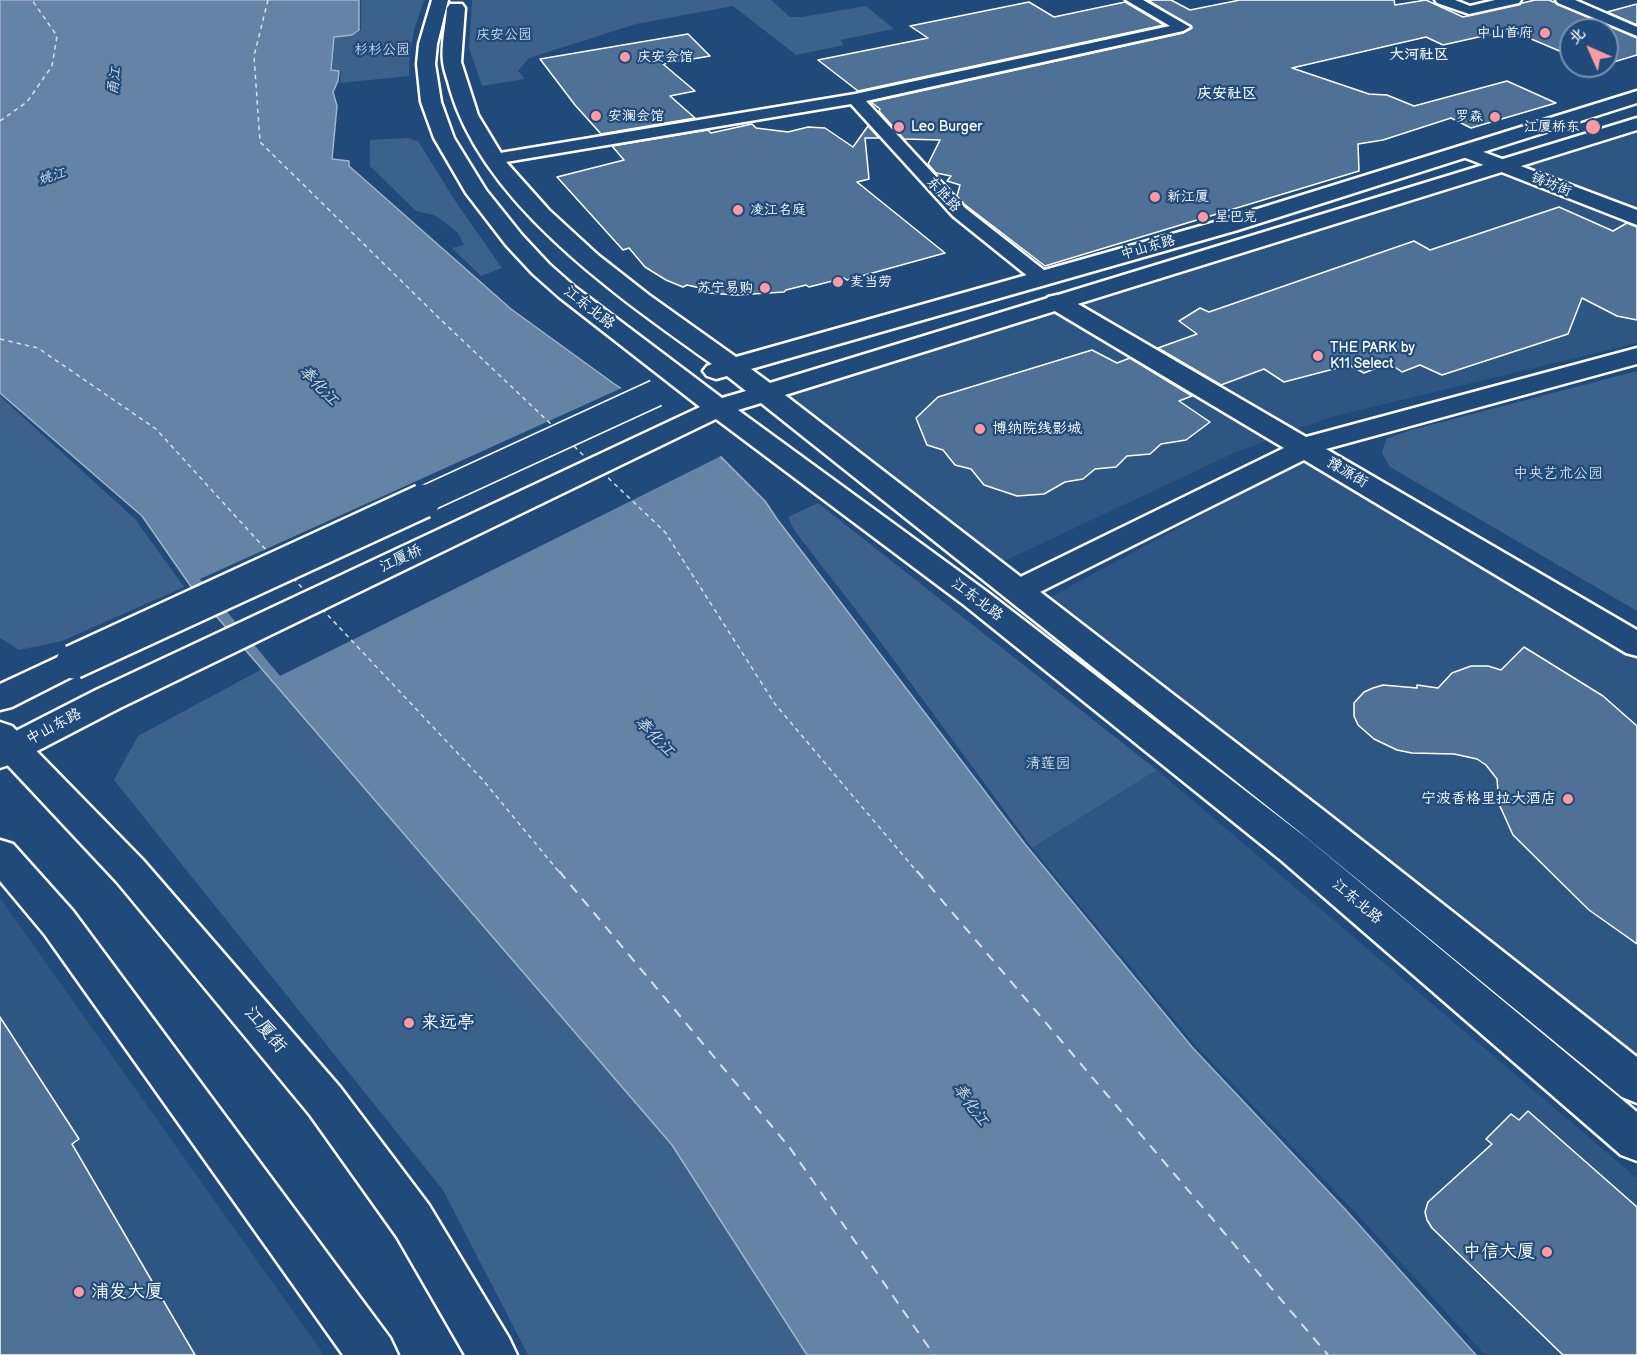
<!DOCTYPE html>
<meta charset="utf-8">
<style>
body{margin:0}
#map{position:relative;width:1637px;height:1355px;overflow:hidden;background:#1f4a7a;font-family:"Balsamiq Sans","LXGW WenKai TC",sans-serif}
canvas{display:block}
.north{position:absolute;left:1559px;top:18px;width:60px;height:60px;box-sizing:border-box;background:#1f4a7a;border:2px solid #7992af;border-radius:50%;rotate:315deg;font-size:16px;font-weight:700;line-height:24px;text-align:center;color:#fff}
.north::after{content:'';display:block;margin:auto;width:21px;height:27px;background:#ff9aa2;clip-path:polygon(50% 0,100% 100%,50% 72%,0 100%)}
</style>
<div id="map">
<canvas width="1637" height="1355"></canvas>
<div class="north">北</div>
</div>
<script>
const ctx = document.querySelector('canvas').getContext('2d');
ctx.lineJoin = 'round';
function paint(path, color) {
  ctx.fillStyle = color;
  ctx.fill(path, 'evenodd');
}
function trace(path, color, width, dash) {
  ctx.strokeStyle = color;
  ctx.lineWidth = width;
  ctx.lineCap = dash ? 'butt' : 'round';
  ctx.setLineDash(dash || []);
  ctx.stroke(path);
}
function label(font, color, halo, rows, align = 'center') {
  ctx.font = font + ' "Balsamiq Sans","LXGW WenKai TC",sans-serif';
  ctx.lineWidth = 4.5;
  ctx.setLineDash([]);
  ctx.textBaseline = 'middle';
  ctx.strokeStyle = halo;
  ctx.fillStyle = color;
  for (const [text, x, y, turn = 0] of rows) {
    ctx.save();
    ctx.translate(x, y);
    ctx.rotate((+turn || 0) * Math.PI / 180);
    ctx.textAlign = isNaN(turn) ? turn : align;
    if (halo) ctx.strokeText(text, 0, 0);
    ctx.fillText(text, 0, 0);
    ctx.restore();
  }
}
paint(new Path2D(`
 M1637 131V343L1331 417 1234 453 1000 563 775 395Z
 M1296 464 1316 465 1334 473 1637 656V1068L1068 618 1049 598Z
 M1157 770 1637 1178V1355H1485L1356 1213 1198 1048 1032 848Z
 M0 898 324 1355H0Z`), '#2e5683');
paint(new Path2D(`
 M361 0H425C414 23 409 50 409 76L340 83 341 71 332 70 335 37 353 35 361 30Z
 M472 0H771L790 17H802L866 6 894 29 840 40 844 45 796 55 733 6 636 24 529 58 518 71 525 79 482 86 469 48Z
 M407 138 418 141 456 202 502 268 481 276 452 248 464 245 458 233 447 224 434 215 416 211 370 166V140Z
 M1637 371V611L1390 467 1382 453 1386 439 1411 430Z
 M0 396 135 519 184 587 62 641 19 650 0 638Z
 M818 503 1157 770 1032 848 876 636 794 530 788 517Z
 M262 669 672 1145 807 1355H528L443 1190 114 780 138 736Z`), '#3c618b');
const water = new Path2D(`
 M0 0H359V30L352 35 334 37 331 70 339 71 338 81 333 92 337 106 332 159 349 161V166L511 309 613 383 716 452 765 501 777 519 1025 844 1192 1047 1344 1208 1476 1355H807L672 1145 192 588 142 516 0 393Z`);
paint(water, '#6583a4');
trace(water, '#a3b5c8', 1.5);
paint(new Path2D(`
 M624 387 723 455 280 676 200 579Z`), '#1f4a7a');
trace(new Path2D(`
 M268 0 254 56 260 142 440 319 553 426
 M0 121 27 102 52 66 57 36 32 0
 M0 339 38 348 156 429 269 553
 M574 446 587 459
 M602 472 665 532 775 704 918 873
 M293 578 306 592
 M322 609 482 779 560 873`), '#d8e0e8', 1.5, [4.5, 4]);
trace(new Path2D(`
 M559 871 790 1148 934 1355
 M917 871 1328 1355`), '#d8e0e8', 2, [10, 8]);
const building = new Path2D(`
 M1148 0H1171L1190 10 1240 0H1394L1395 5 1426 0 1463 17 1535 0H1549L1637 38V55L1607 64V30H1571V55H1569L1510 30 1443 45 1426 37 1292 68 1369 94 1387 95 1414 106 1507 81 1556 103 1471 128 1451 118 1383 140 1358 144 1359 171 1045 266 964 204 957 196 960 185 947 181 951 176 936 173 928 164 940 140 904 139 879 111 880 109 871 102 1183 33 1192 28Z
 M1029 2 1054 17 1125 2 1164 25 858 91 818 60 928 38 910 26Z
 M1637 4V25L1607 12Z
 M688 34 710 56 663 64 695 91 670 96 695 118 601 134 575 105 540 59Z
 M752 124 756 128 788 132 808 127 825 128 853 147 868 126 879 138H865L869 179 857 182 945 253 847 280 844 278 809 287 806 285 786 290 784 292 736 295 709 293V290L687 285 683 287 666 280 645 267 629 248 623 250 557 177 624 160 612 146 708 130 711 133Z
 M1559 207 1613 231 1627 223 1637 227V320L1617 316 1582 298 1568 334 1442 375 1420 365 1402 372 1389 363 1364 373 1349 365 1284 382 1264 369 1221 385 1158 348 1197 334 1179 321 1200 308 1209 312 1414 241 1430 250Z
 M1092 350 1117 363 1130 358 1192 396 1179 401 1210 422 1186 440 1161 444 1150 454 1127 456 1116 467 1095 469 1083 479 1065 482 1044 494 1017 496 984 485 971 469 955 465 943 450 927 445 916 418 938 397Z
 M1524 647 1603 696 1637 726V944L1589 910 1513 835 1499 804 1497 779 1486 765 1477 759 1454 754 1412 753 1397 750 1374 739 1358 725 1354 716V703L1364 692 1373 688 1383 685 1417 688V685L1438 688 1452 673 1471 666H1488L1501 670Z
 M0 1017 79 1139 72 1144 195 1355H0Z
 M1528 1111 1637 1207V1355H1563L1432 1228 1427 1220 1425 1212 1428 1202 1492 1144 1486 1139 1511 1114 1519 1120Z`);
paint(building, '#507197');
trace(building, '#fff', 1.5);
const street = new Path2D(`
 M1126 0H1143L1190 27 1183 31 866 101 965 208 1049 274 1052 278 1049 282H1035L953 216 851 104 494 164 488 163 486 159 488 155 494 154 855 94 1170 26Z
 M1435 0H1455L1470 6 1495 0H1521L1519 3 1469 14 1437 3Z
 M1556 0H1575L1637 27V36L1558 3Z`);
const secondary = new Path2D(`
 M1465 145 1637 210V225L1458 155 1455 151 1458 147Z
 M1057 295 1066 297 1306 437 1637 348V364L1326 449 1637 630V656L1626 653 1304 460 1028 598 1017 601 1006 598 1002 591 1006 584 1284 448 1048 307 1045 302 1048 297Z
 M0 722 12 726 143 860 340 1087 429 1205 509 1338 517 1355H465L397 1237 310 1115 117 882 0 757Z
 M0 840 13 844 73 911 390 1338 398 1355H343L45 935 0 881Z`);
const primary = new Path2D(`
 M432 0H448L437 44 435 64 441 102 454 138 486 190 522 235 549 264 575 287 722 398 746 391 727 376 716 379 707 376 703 371 707 366 712 364C618 297 483 204 450 89 448 80 444 71 443 62 441 45 446 25 447 8L450 4H462L465 8 461 62 478 115 507 163 549 210 598 255 649 295 736 357 1222 220 1637 91V103L1238 230 751 369 770 383 1637 118V130L785 395 1327 813 1637 1057V1103L1622 1097 1301 833 761 403 738 410 986 591 1308 839 1637 1112V1161L1621 1155 1282 861 964 605 716 419 120 708 12 764 0 768V739L96 690 700 407 559 297 533 274 506 245 466 193 434 138 421 102 417 64 419 44Z
 M73 650 85 654 89 662 85 670 12 707 0 710V684Z`);
trace(street, '#fff', 5);
trace(secondary, '#fff', 5);
trace(primary, '#fff', 5);
paint(street, '#1f4a7a');
paint(secondary, '#1f4a7a');
paint(primary, '#1f4a7a');
const primaryBridgeFar1 = new Path2D(`
 M419 502 656 393`);
const primaryBridge = new Path2D(`
 M73 662 423 501`);
trace(primaryBridgeFar1, '#fff', 29, []);
trace(primaryBridge, '#fff', 38, []);
trace(primaryBridgeFar1, '#1f4a7a', 26);
trace(primaryBridge, '#1f4a7a', 33);
for (const [x, y, r, color] of [
 [1545,33,6,"#ff9aa2"],
 [625,57,6,"#ff9aa2"],
 [596,116,6,"#ff9aa2"],
 [1495,117,6,"#ff9aa2"],
 [899,127,6,"#ff9aa2"],
 [1593,127,8,"#ff9aa2"],
 [1155,197,6,"#ff9aa2"],
 [738,210,6,"#ff9aa2"],
 [1203,217,6,"#ff9aa2"],
 [838,282,6,"#ff9aa2"],
 [765,288,6,"#ff9aa2"],
 [1318,356,6,"#ff9aa2"],
 [980,429,6,"#ff9aa2"],
 [1568,799,6,"#ff9aa2"],
 [409,1023,6,"#ff9aa2"],
 [1547,1252,6,"#ff9aa2"],
 [79,1292,6,"#ff9aa2"]
]) {
  const dot = new Path2D();
  dot.arc(x, y, r, 0, 2 * Math.PI);
  ctx.fillStyle = color;
  ctx.fill(dot);
  trace(dot, '#1f4a7a', 2);
}
label('14px', '#fff', '#1f4a7a', [
 ["中山首府",1533,33,"right"],
 ["庆安会馆",637,57],
 ["安澜会馆",608,116],
 ["罗森",1483,117,"right"],
 ["Leo Burger",911,127],
 ["江厦桥东",1580,127,"right"],
 ["新江厦",1167,197],
 ["凌江名庭",750,210],
 ["星巴克",1215,217],
 ["麦当劳",850,282],
 ["苏宁易购",753,288,"right"],
 ["THE PARK by",1330,348],
 ["K11 Select",1330,364]
], 'left');
label('14px', '#d8dfe8', '#1f4a7a', [
 ["庆安公园",504,35],
 ["杉杉公园",382,50]
]);
label('italic 14px', '#d8e0e8', '#1f4a7a', [
 ["甬江",115,81,-83],
 ["姚江",52,177,-16]
]);
label('14px', '#fff', '#1f4a7a', [
 ["铸坊街",1551,185,22],
 ["东胜路",943,195,47],
 ["中山东路",1148,248,-16]
]);
label('bold 15px', '#fff', '#1f4a7a', [
 ["大河社区",1419,55],
 ["庆安社区",1227,94]
]);
label('15px', '#fff', '#1f4a7a', [
 ["江东北路",589,308,38],
 ["豫源街",1347,473,30],
 ["江厦桥",401,559,-25],
 ["江东北路",977,600,37],
 ["中山东路",54,727,-28],
 ["江东北路",1357,902,40]
]);
label('15px', '#fff', '#1f4a7a', [
 ["博纳院线影城",992,429],
 ["宁波香格里拉大酒店",1556,799,"right"]
], 'left');
label('15px', '#d8dfe8', '#1f4a7a', [
 ["中央艺术公园",1558,474],
 ["清莲园",1048,764]
]);
label('italic 16px', '#d8e0e8', '#1f4a7a', [
 ["奉化江",318,386,46],
 ["奉化江",654,737,46],
 ["奉化江",970,1105,54]
]);
label('18px', '#fff', '#1f4a7a', [
 ["来远亭",421,1023],
 ["中信大厦",1535,1252,"right"],
 ["浦发大厦",91,1292]
], 'left');
label('18px', '#fff', '#1f4a7a', [
 ["江厦街",265,1030,50]
]);
</script>
